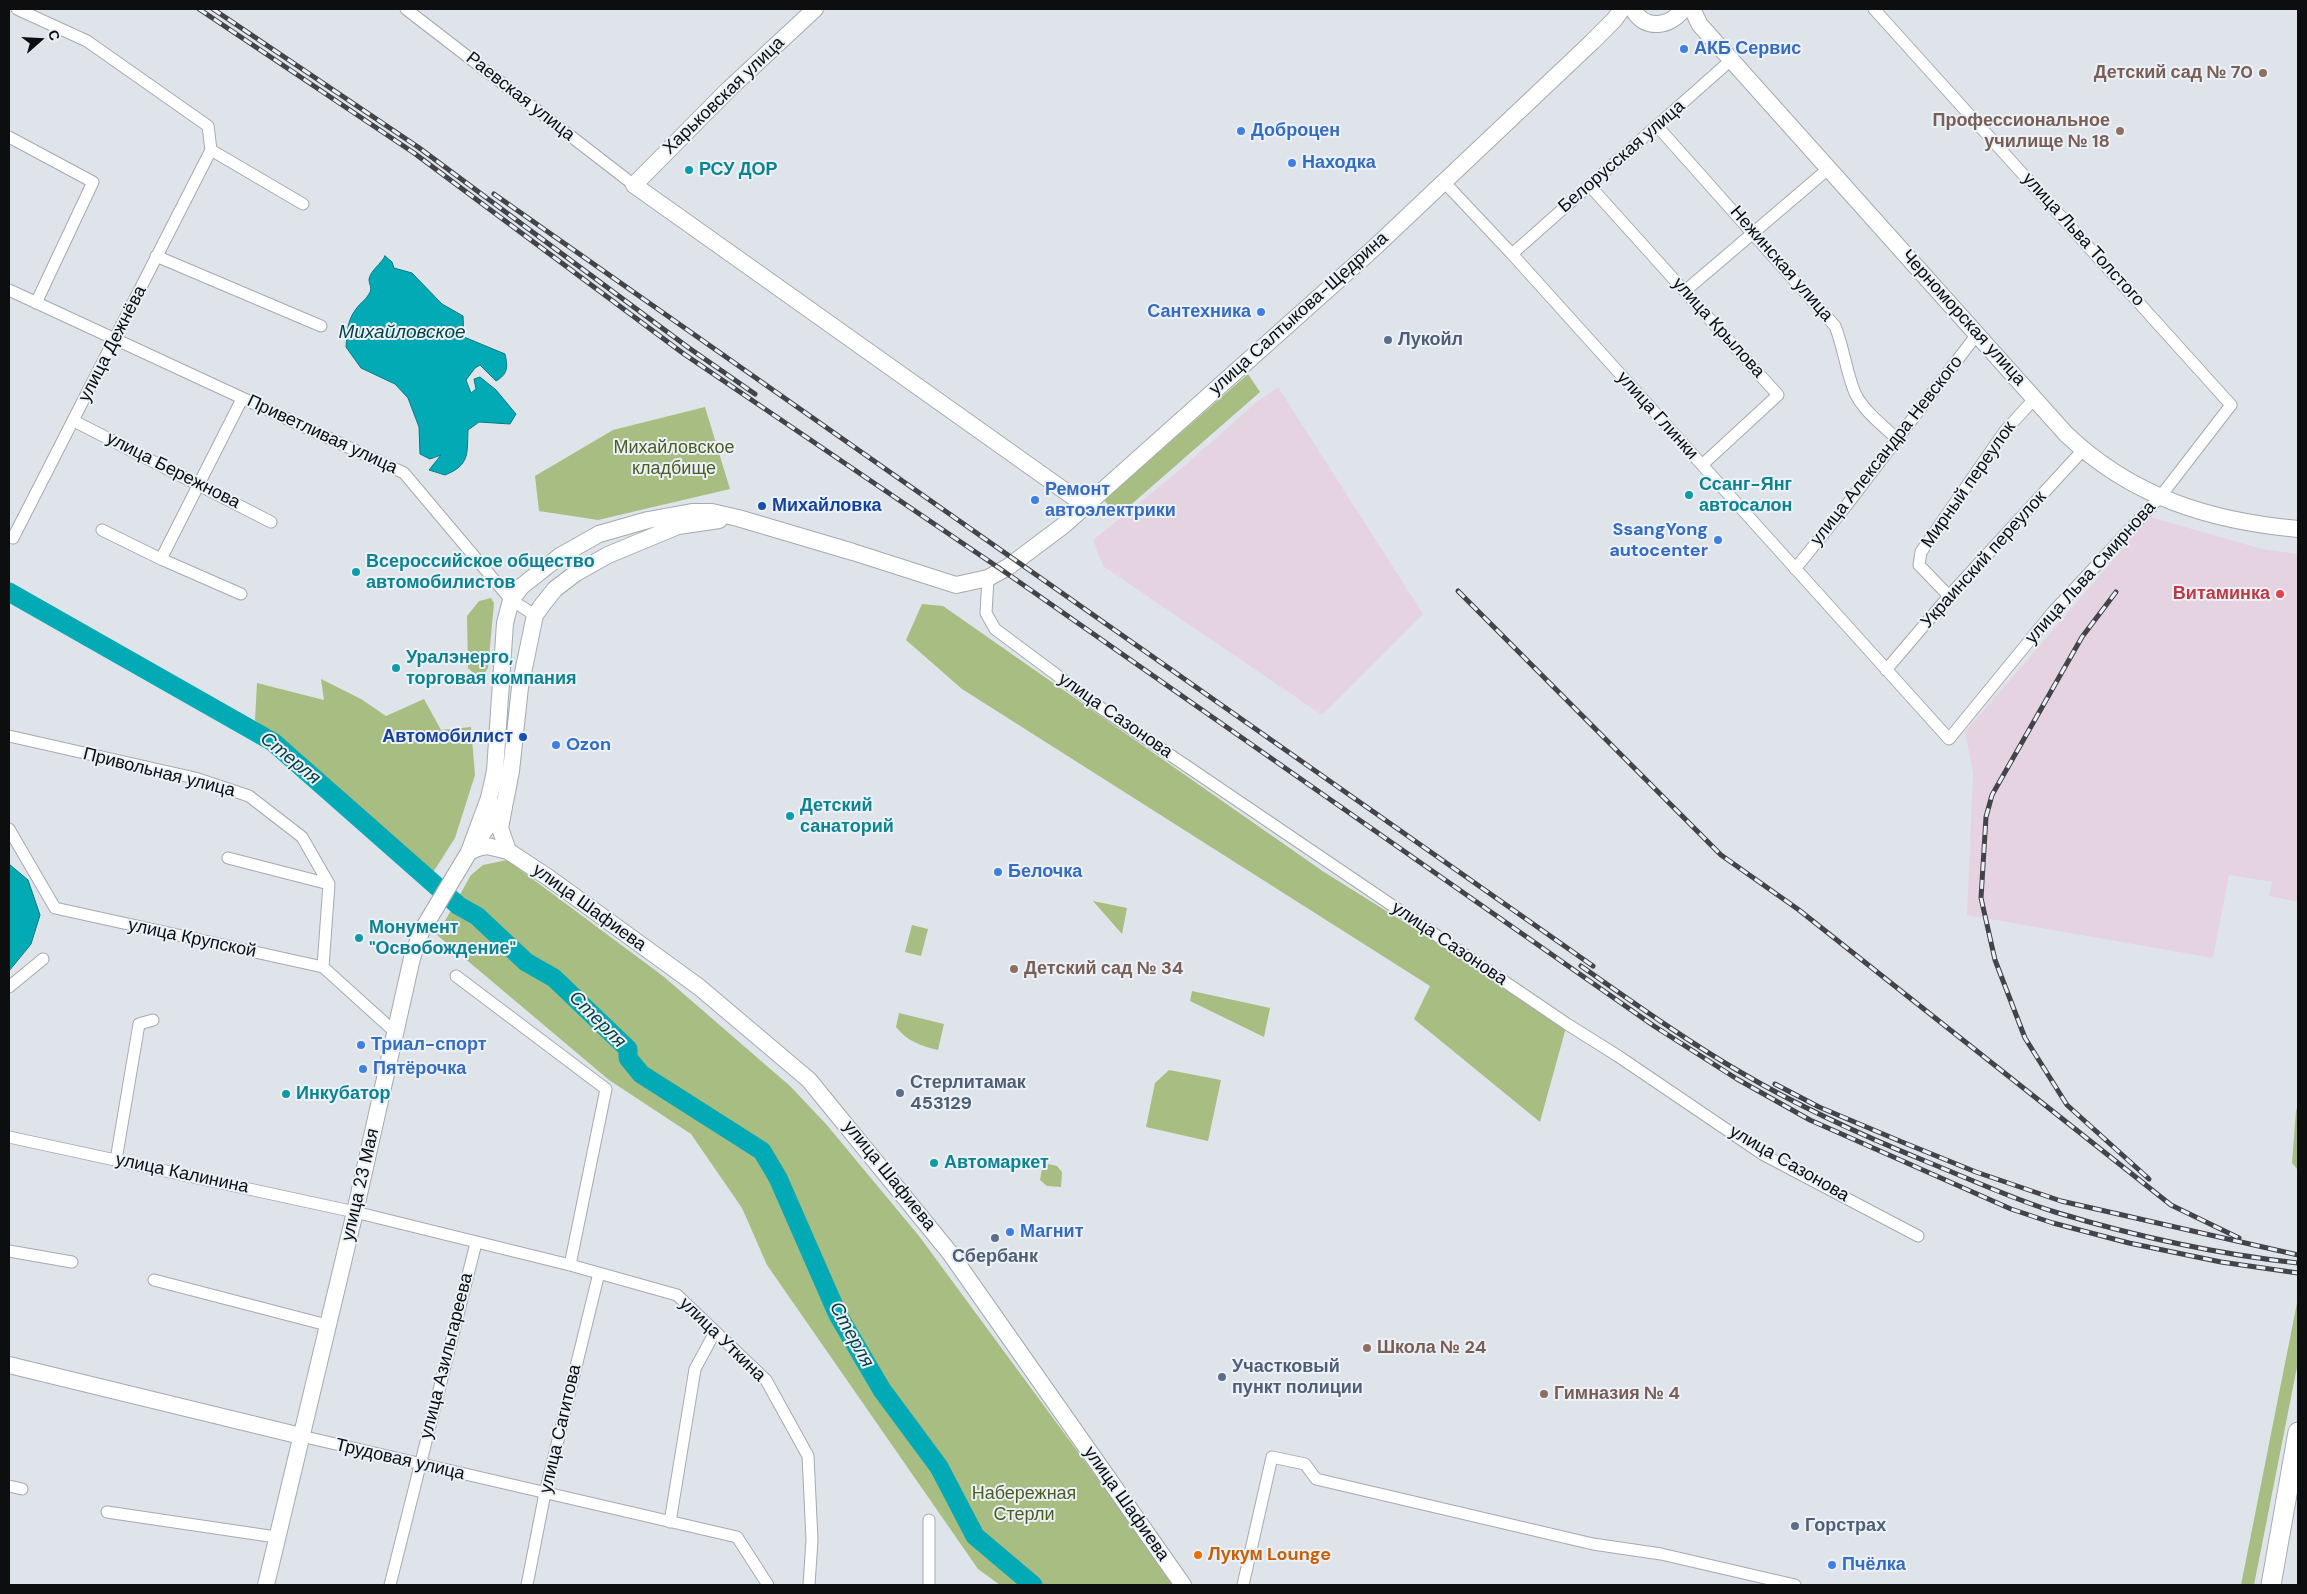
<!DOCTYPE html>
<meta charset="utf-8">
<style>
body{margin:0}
#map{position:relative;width:2307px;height:1594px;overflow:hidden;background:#dfe4ea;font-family:"DM Sans",sans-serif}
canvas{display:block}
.frame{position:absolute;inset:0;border:10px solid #0c0e10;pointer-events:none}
.north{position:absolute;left:15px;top:15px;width:50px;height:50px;-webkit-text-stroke:4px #ecf1f7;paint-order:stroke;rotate:71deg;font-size:14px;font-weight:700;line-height:20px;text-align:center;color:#0c0e10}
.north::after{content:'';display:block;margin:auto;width:18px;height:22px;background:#0c0e10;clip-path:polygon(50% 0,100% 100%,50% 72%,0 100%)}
</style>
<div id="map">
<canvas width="2307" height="1594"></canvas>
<div class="frame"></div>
<div class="north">С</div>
</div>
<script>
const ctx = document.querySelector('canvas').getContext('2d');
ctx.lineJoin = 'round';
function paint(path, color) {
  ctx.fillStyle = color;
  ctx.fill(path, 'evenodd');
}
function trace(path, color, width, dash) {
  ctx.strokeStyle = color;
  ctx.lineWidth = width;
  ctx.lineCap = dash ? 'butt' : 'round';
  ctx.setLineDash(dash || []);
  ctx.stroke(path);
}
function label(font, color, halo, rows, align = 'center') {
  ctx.font = font + ' "DM Sans",sans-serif';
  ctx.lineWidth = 4;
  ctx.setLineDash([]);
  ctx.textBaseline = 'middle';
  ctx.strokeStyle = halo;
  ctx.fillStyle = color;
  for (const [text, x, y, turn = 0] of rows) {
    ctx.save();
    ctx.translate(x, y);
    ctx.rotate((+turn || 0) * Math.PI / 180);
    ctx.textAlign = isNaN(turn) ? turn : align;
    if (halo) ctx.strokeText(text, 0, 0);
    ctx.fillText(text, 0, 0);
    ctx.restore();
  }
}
paint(new Path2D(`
 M1278 387 1423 614 1322 715 1103 566 1093 540 1175 474 1259 400Z
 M2150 517 2262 549 2298 554V902L2269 896 2272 882 2229 875 2213 958 1967 915 1973 773 1965 732Z`), '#e6d3e2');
paint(new Path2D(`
 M1248 374 1260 392 1118 516 1104 500Z
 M705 407 730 489 598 520 539 511 535 476 613 430Z
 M491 598 494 603 488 668 484 674 476 675 468 668 467 616 479 601Z
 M922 604 943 606 1324 872 1567 1024 1540 1122 1414 1019 1430 986 962 689 906 640Z
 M321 679 361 699 386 716 424 699 441 730 471 727 475 775 455 838 432 874 255 720 257 683 324 700Z
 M507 860 663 976 790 1086 826 1124 919 1236 1176 1585H1000L978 1569 767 1265 742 1208 691 1134 609 1080 437 935 471 875 483 865Z
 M1093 901 1127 908 1122 934Z
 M912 925 928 929 921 956 905 952Z
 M1192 991 1270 1008 1264 1037 1190 1001Z
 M899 1013 944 1024 938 1050C921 1046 907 1041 896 1027Z
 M1169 1070 1221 1080 1208 1141 1146 1127 1155 1083Z
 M2298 1105V1170L2292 1163 2296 1111Z
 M1043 1163 1057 1166 1062 1172 1061 1187 1047 1186 1040 1180Z
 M2297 1303 2298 1362 2254 1585H2241Z`), '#a8bd81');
const water = new Path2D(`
 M385 256 392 262 394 268 412 273 442 304 463 316 464 337 505 354C508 367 508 374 496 381L480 365 475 368 466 380 471 393 476 389 474 379 480 377 496 390 516 414 510 424 479 422 468 430C467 454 470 465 445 475L429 470 441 455 430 459 420 454 419 427 408 398 395 384 361 368 346 347C347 332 347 321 356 309 360 303 366 300 369 294 373 288 369 285 369 279 371 270 381 264 385 256Z
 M9 864 28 880 40 915 31 944 9 971Z`);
paint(water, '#01aab4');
trace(water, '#047b83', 1);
trace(new Path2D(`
 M9 592 273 742 459 906 477 916 526 962 554 978 628 1049V1058L641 1074 762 1151 778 1178 838 1315 882 1390 939 1467 975 1536 1033 1585`), '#01aab4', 19);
const street = new Path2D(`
 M17 9 87 41 208 126 211 150
 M406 9 634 185
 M1657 126 1835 326C1844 348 1846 372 1855 393 1864 412 1883 425 1897 439
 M9 137 93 182 36 303
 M211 150 303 204
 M1445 183 1512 254 1949 739 2052 613 2160 497 2231 405 1874 9
 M1589 185 1778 395 1702 465
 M1512 254 1731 60
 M156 256 321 326
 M9 290 404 473 511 600 535 615
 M1685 291 1828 169
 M74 421 271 522
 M102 530 161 559 241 594
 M9 536 13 538 211 150
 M161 559 242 399
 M1795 569 1846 506 1978 333
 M988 578 986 613 995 629 1101 708 1567 1024 1618 1056 1764 1155 1918 1236
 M1949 596 1919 565 1921 552 2005 431 2035 398
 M1886 670 1949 596 2083 450
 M9 736 195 778 249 796 302 837 329 884 323 967
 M9 829 55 908 323 967 396 1033
 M228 858 329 884
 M456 976 606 1089 570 1265
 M9 987 43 959
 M9 1137 355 1212 570 1265 677 1295 766 1380 808 1456 812 1540 809 1585
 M116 1160 139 1024 153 1020
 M9 1251 72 1262
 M154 1280 327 1325
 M301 1436 737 1537 768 1585
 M9 1486 22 1489
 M107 1512 276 1537
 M670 1522 695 1369 715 1332
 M390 1585 476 1243
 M527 1585 545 1493 599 1273
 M929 1585V1520
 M1243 1585 1272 1457 1305 1464 1316 1479 1593 1544 1661 1554 1795 1585`);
const secondary = new Path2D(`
 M815 9 729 89 634 185 1086 506
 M1633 9C1644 31 1671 27 1683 9
 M1692 9 1700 25 2066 434C2132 497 2210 521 2298 529
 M504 807 500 828 508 851
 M469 852 489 798 495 771 505 623 511 600 522 586 560 556 599 534 648 520 692 512H712L738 518 853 552 956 585 988 578 1008 567 1064 525 1373 249 1592 42 1614 20 1622 9
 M469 852 478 848 487 846 508 851 549 878 699 987 809 1080 950 1253 1183 1585
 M9 1365 301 1436
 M266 1585 355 1212 412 958 421 932 469 852 505 802 511 771 520 687 535 615 543 604 555 589 576 573 608 555 678 526 719 520`);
const primary = new Path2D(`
 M2271 1585 2298 1432`);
trace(street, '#a5aaaf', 13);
trace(secondary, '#a5aaaf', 18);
trace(primary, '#a5aaaf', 21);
trace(street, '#fff', 11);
trace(secondary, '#fff', 16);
trace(primary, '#fff', 19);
const rail = new Path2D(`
 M199 9 414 153 684 354 1002 570 1654 1026 1737 1079 1810 1120 2011 1209 2053 1223 2129 1243 2221 1262 2298 1273
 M213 9 418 147 689 348 755 394
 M494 194 1593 966
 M1458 591 1721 855 1799 910 2171 1205 2239 1238
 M2116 592 2082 637 1992 795 1986 817 1981 898 1995 960 2025 1038 2067 1105 2149 1179
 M1581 966C1634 1003 1687 1041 1742 1073 1803 1109 1866 1137 1930 1163 1972 1180 2013 1199 2055 1212 2134 1236 2216 1254 2298 1263
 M1775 1084 1819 1107 1902 1142 1976 1172 2061 1201 2298 1255`);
trace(rail, '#424447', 5);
trace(rail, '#ecf1f7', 3, [9]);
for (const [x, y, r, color] of [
 [1684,49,5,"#3f7fe0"],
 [2263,73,5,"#8d6e63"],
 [1241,131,5,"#3f7fe0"],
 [2120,131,5,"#8d6e63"],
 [1292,163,5,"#3f7fe0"],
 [689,170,5,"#0f9aa8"],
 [1261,312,5,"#3f7fe0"],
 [1388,340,5,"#5c6f8a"],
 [1689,495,5,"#0f9aa8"],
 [1035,500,5,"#3f7fe0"],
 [762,506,5,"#1a4fb4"],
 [1718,540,5,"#3f7fe0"],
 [356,572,5,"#0f9aa8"],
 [2280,594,5,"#e0444e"],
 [396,668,5,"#0f9aa8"],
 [523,737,5,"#1a4fb4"],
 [556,745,5,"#3f7fe0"],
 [790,816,5,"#0f9aa8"],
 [998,872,5,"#3f7fe0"],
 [359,938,5,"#0f9aa8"],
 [1014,969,5,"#8d6e63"],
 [361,1045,5,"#3f7fe0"],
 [363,1069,5,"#3f7fe0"],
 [900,1093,5,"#5c6f8a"],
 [286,1094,5,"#0f9aa8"],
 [934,1163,5,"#0f9aa8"],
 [1010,1232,5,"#3f7fe0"],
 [995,1238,5,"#5c6f8a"],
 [1367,1348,5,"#8d6e63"],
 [1222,1377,5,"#5c6f8a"],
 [1544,1394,5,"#8d6e63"],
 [1795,1526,5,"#5c6f8a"],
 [1198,1555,5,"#e8710a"],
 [1832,1565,5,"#3f7fe0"]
]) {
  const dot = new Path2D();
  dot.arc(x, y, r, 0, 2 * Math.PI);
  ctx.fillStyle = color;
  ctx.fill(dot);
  trace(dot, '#ecf1f7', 2);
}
label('bold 18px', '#366cbe', '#ecf1f7', [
 ["АКБ Сервис",1694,49],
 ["Доброцен",1251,131],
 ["Находка",1302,163],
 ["Сантехника",1251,312,"right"],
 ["Ремонт",1045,490],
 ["автоэлектрики",1045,511],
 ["SsangYong",1708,530,"right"],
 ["autocenter",1708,551,"right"],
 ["Ozon",566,745],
 ["Белочка",1008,872],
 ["Триал-спорт",371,1045],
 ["Пятёрочка",373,1069],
 ["Магнит",1020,1232],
 ["Пчёлка",1842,1565]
], 'left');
label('bold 18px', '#785e54', '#ecf1f7', [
 ["Детский сад № 70",2253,73,"right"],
 ["Профессиональное",2110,121,"right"],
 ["училище № 18",2110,142,"right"],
 ["Детский сад № 34",1024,969],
 ["Школа № 24",1377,1348],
 ["Гимназия № 4",1554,1394]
], 'left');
label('18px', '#0c0e10', '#ecf1f7', [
 ["Харьковская улица",724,96,-44],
 ["Раевская улица",520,97,38],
 ["Белорусская улица",1622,157,-41],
 ["улица Льва Толстого",2083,240,48],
 ["Нежинская улица",1781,264,49],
 ["улица Салтыкова-Щедрина",1299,314,-42],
 ["Черноморская улица",1963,318,48],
 ["улица Крылова",1718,328,48],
 ["улица Дежнёва",113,344,-63],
 ["улица Глинки",1657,416,48],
 ["Приветливая улица",322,435,25],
 ["улица Александра Невского",1887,451,-52],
 ["улица Бережнова",173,471,27],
 ["Мирный переулок",1969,485,-55],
 ["Украинский переулок",1984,560,-48],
 ["улица Льва Смирнова",2091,573,-48],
 ["улица Сазонова",1115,716,35],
 ["Привольная улица",159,773,14],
 ["улица Шафиева",589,908,36],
 ["улица Крупской",192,939,12],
 ["улица Сазонова",1449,944,34],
 ["улица Сазонова",1789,1164,30],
 ["улица Калинина",182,1174,12],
 ["улица Шафиева",889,1176,51],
 ["улица 23 Мая",361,1185,-77],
 ["улица Уткина",722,1340,44],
 ["улица Азильгареева",447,1356,-76],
 ["улица Сагитова",561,1429,-77],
 ["Трудовая улица",400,1460,13],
 ["улица Шафиева",1126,1504,55]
]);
label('bold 18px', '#0d838f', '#ecf1f7', [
 ["РСУ ДОР",699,170],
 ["Ссанг-Янг",1699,485],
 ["автосалон",1699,506],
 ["Всероссийское общество",366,562],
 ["автомобилистов",366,583],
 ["Уралэнерго,",406,658],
 ["торговая компания",406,679],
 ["Детский",800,806],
 ["санаторий",800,827],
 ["Монумент",369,928],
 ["\"Освобождение\"",369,949],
 ["Инкубатор",296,1094],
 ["Автомаркет",944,1163]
], 'left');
label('bold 18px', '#4e5e75', '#ecf1f7', [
 ["Лукойл",1398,340],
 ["Стерлитамак",910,1083],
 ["453129",910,1104],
 ["Сбербанк",995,1257,"center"],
 ["Участковый",1232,1367],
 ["пункт полиции",1232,1388],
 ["Горстрах",1805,1526]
], 'left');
label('18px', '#4b5d23', '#ecf1f7', [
 ["Михайловское",674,448],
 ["кладбище",674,469],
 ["Набережная",1024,1494],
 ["Стерли",1024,1515]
]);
label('bold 18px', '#164399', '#ecf1f7', [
 ["Михайловка",772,506],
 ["Автомобилист",513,737,"right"]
], 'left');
label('bold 18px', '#be3a42', '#ecf1f7', [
 ["Витаминка",2270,594]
], 'right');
label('bold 18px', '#c56008', '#ecf1f7', [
 ["Лукум Lounge",1208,1555]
], 'left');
label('italic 19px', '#003f44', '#ecf1f7', [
 ["Михайловское",402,333],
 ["Стерля",290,759,39],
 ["Стерля",597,1020,45],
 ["Стерля",851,1335,61]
]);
</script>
